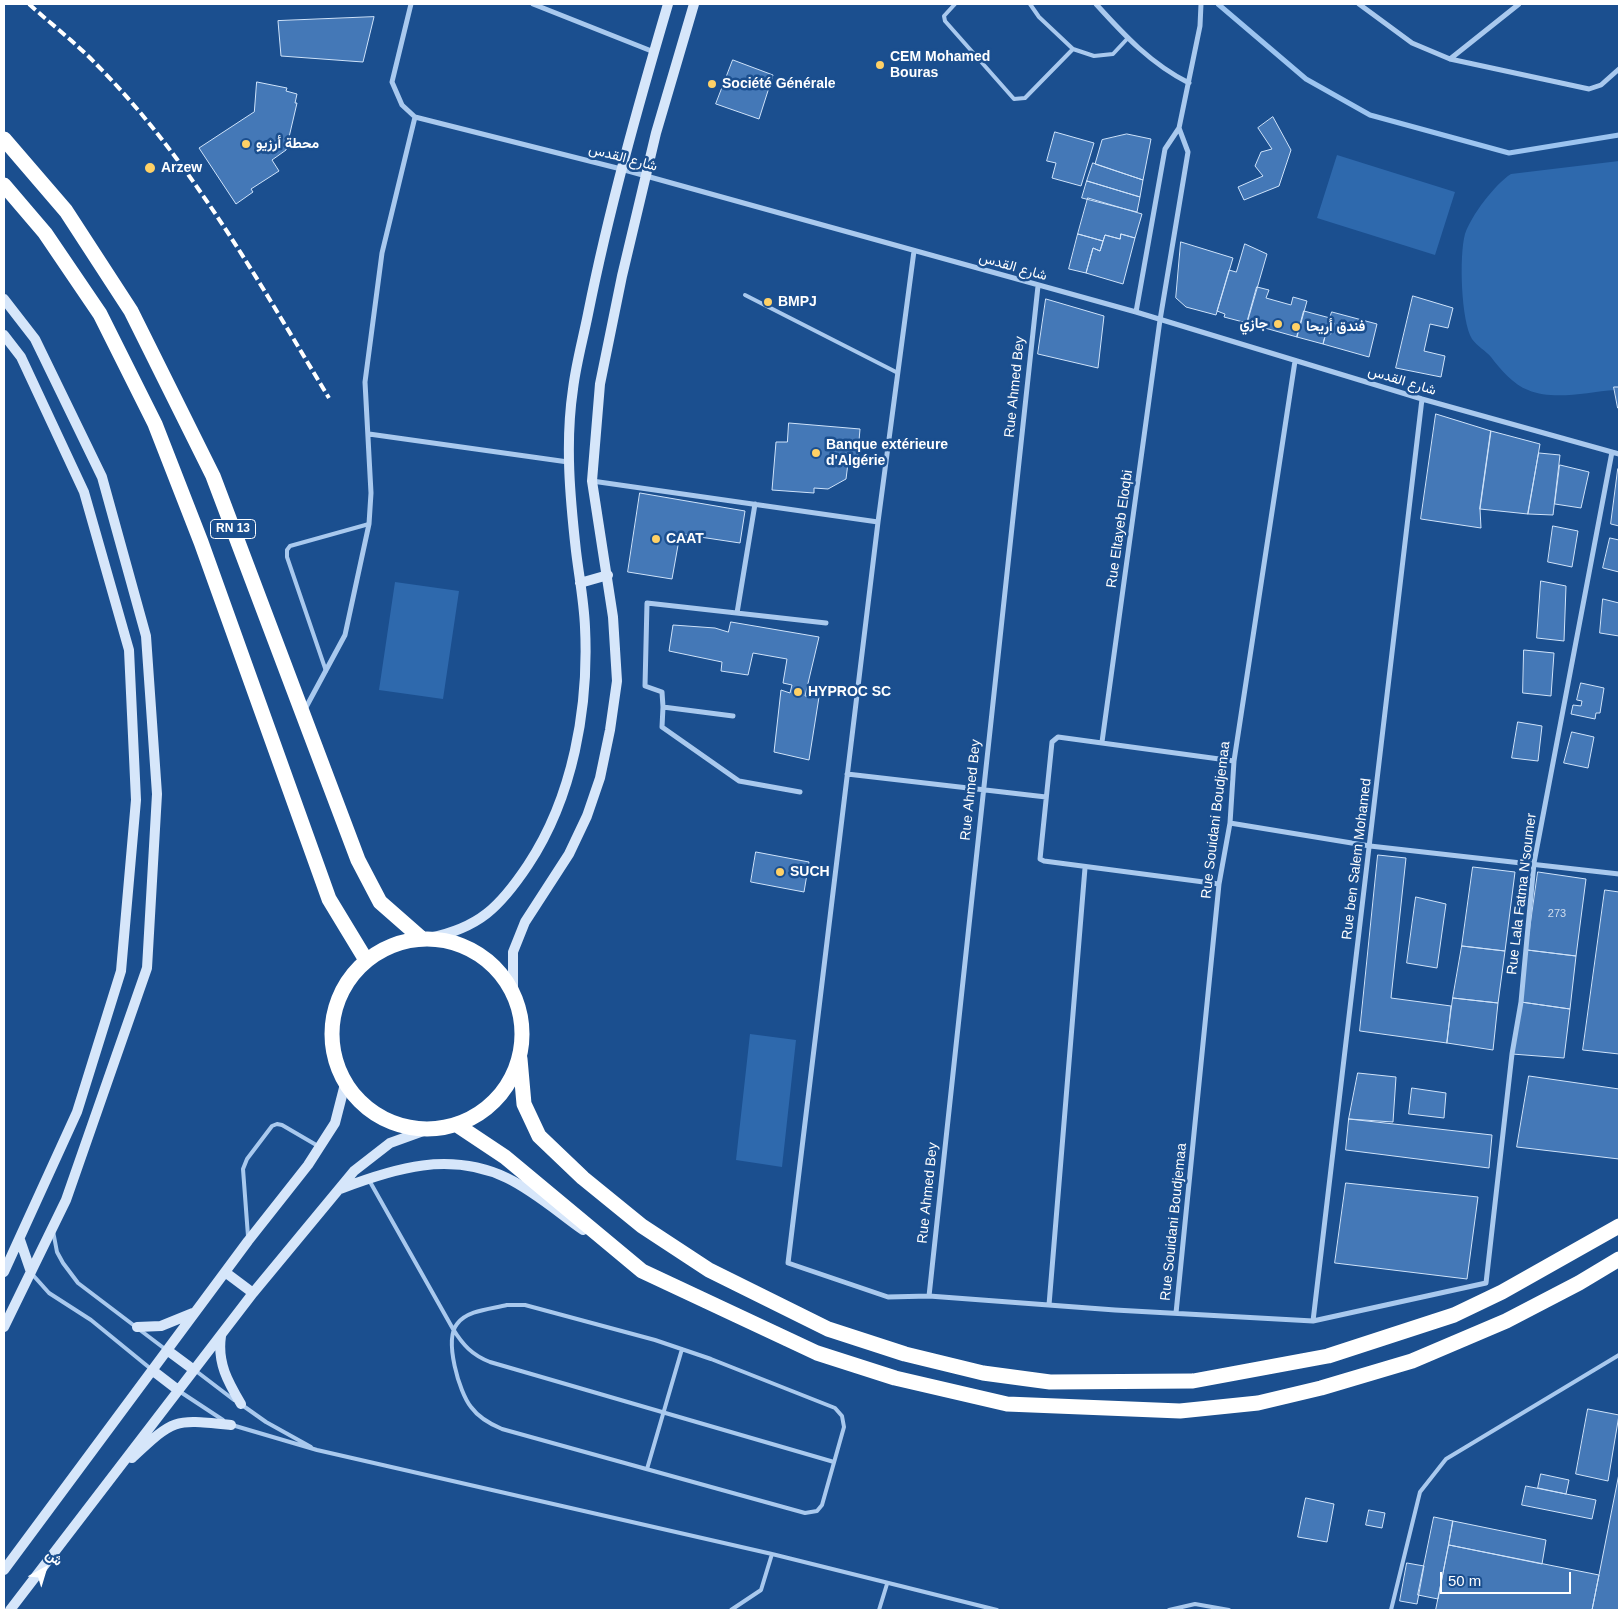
<!DOCTYPE html>
<meta charset="utf-8">
<style>
body{margin:0}
#map{position:relative;width:1623px;height:1614px;overflow:hidden;background:#1b4f8f;font-family:Arial,Vazirmatn,sans-serif}
canvas{display:block}
.frame{position:absolute;inset:0;border:5px solid #fff;pointer-events:none}
.north{position:absolute;left:20px;top:1544px;width:50px;height:50px;-webkit-text-stroke:4px #1b4f8f;paint-order:stroke;rotate:39deg;font-size:14px;font-weight:700;line-height:20px;text-align:center;color:#fff}
.north::after{content:'';display:block;margin:auto;width:18px;height:22px;background:#fff;clip-path:polygon(50% 0,100% 100%,50% 72%,0 100%)}
.scale{position:absolute;left:1440px;top:1572px;width:131px;height:22px;box-sizing:border-box;border:2px solid #fff;border-top:0;padding-left:6px;font-size:15px;line-height:18px;white-space:nowrap;color:#fff;-webkit-text-stroke:4px #1b4f8f;paint-order:stroke}
</style>
<div id="map">
<canvas width="1623" height="1614"></canvas>
<div class="frame"></div>
<div class="north">ش</div>
<div class="scale">50 m</div>
</div>
<script>
const ctx = document.querySelector('canvas').getContext('2d');
ctx.lineJoin = 'round';
function paint(path, color) {
  ctx.fillStyle = color;
  ctx.fill(path, 'evenodd');
}
function trace(path, color, width, dash) {
  ctx.strokeStyle = color;
  ctx.lineWidth = width;
  ctx.lineCap = dash ? 'butt' : 'round';
  ctx.setLineDash(dash || []);
  ctx.stroke(path);
}
function label(font, color, halo, rows, align = 'center') {
  ctx.font = font + ' Arial,Vazirmatn,sans-serif';
  ctx.lineWidth = 5;
  ctx.setLineDash([]);
  ctx.textBaseline = 'middle';
  ctx.strokeStyle = halo;
  ctx.fillStyle = color;
  for (const [text, x, y, turn = 0] of rows) {
    ctx.save();
    ctx.translate(x, y);
    ctx.rotate((+turn || 0) * Math.PI / 180);
    ctx.textAlign = isNaN(turn) ? turn : align;
    if (halo) ctx.strokeText(text, 0, 0);
    ctx.fillText(text, 0, 0);
    ctx.restore();
  }
}
paint(new Path2D(`
 M1337 155 1455 192 1435 255 1317 218Z
 M1619 161V408H1618L1615 390C1587 392 1554 401 1528 390 1514 385 1500 369 1491 357 1486 351 1477 346 1472 339 1461 321 1459 255 1465 234 1471 216 1495 184 1511 174Z
 M395 582 459 591 443 699 379 690Z
 M750 1034 796 1040 782 1167 736 1160Z`), '#2e69ad');
trace(new Path2D(`
 M1218 4 1306 79 1370 115 1509 153 1619 135`), '#9cc4f0', 5);
const building = new Path2D(`
 M374 17 363 62 281 56 278 21Z
 M733 60 773 75 759 119 716 104Z
 M257 82 287 88 286 91 297 94 295 103H297L286 150 272 160 279 171 251 189 253 192 236 204 199 148 254 112Z
 M1273 117 1291 150 1279 186 1244 200 1238 187 1263 176 1255 166 1261 152 1272 149 1258 128Z
 M1055 132 1094 143 1081 186 1052 178 1056 163 1047 161Z
 M1127 134 1151 139 1143 180 1095 164 1102 140Z
 M1093 163 1143 180 1140 197 1087 181Z
 M1087 181 1140 197 1137 212 1082 198Z
 M1088 198 1142 214 1135 238 1121 234 1120 239 1105 235 1103 241 1078 234Z
 M1078 234 1103 241 1100 251 1093 248 1086 273 1069 269Z
 M1121 234 1135 238 1123 284 1086 273 1093 248 1100 251 1105 235 1120 239Z
 M1181 242 1233 258 1216 315 1186 307 1176 298Z
 M1245 244 1267 254 1247 323 1224 317 1225 314 1217 311 1229 270 1236 272Z
 M1257 287 1269 290 1266 298 1291 305 1293 297 1307 301 1297 337 1247 323Z
 M1413 296 1453 308 1448 328 1430 324 1424 351 1445 356 1441 377 1396 368Z
 M1046 299 1104 316 1098 368 1038 354Z
 M1304 311 1330 318 1323 344 1297 337Z
 M1332 312 1377 324 1369 357 1323 344 1326 332 1331 334 1334 323 1329 321Z
 M1614 387H1619V408H1618Z
 M1436 414 1491 431 1480 509 1481 528 1421 519Z
 M789 423 860 429 857 464 848 463 846 479 828 489 814 488V493L772 490 776 442H787Z
 M1491 431 1540 444 1528 514 1480 509Z
 M1539 453 1560 455 1553 515 1528 514Z
 M1560 465 1589 472 1581 508 1555 504Z
 M1618 469 1619 470V526L1611 524Z
 M640 493 745 511 740 543 680 534 672 579 628 572Z
 M1553 526 1578 531 1572 567 1548 562Z
 M1610 538 1619 540V572L1603 568Z
 M1541 581 1566 586 1564 641 1537 638Z
 M1603 599 1619 603V636L1600 633Z
 M731 622 819 637 805 696 819 697 809 760 774 752 781 690 790 693 792 685 783 683 787 659 753 653 748 675 721 671 722 662 669 651 673 625 715 628 728 632Z
 M1524 650 1554 653 1551 696 1523 693Z
 M1581 683 1604 688 1600 713H1596L1595 719 1571 714 1573 705 1581 706 1582 701 1577 700Z
 M1518 722 1542 726 1538 761 1512 758Z
 M1572 732 1594 737 1588 768 1564 763Z
 M756 852 809 862 804 892 751 882Z
 M1378 855 1406 858 1391 998 1451 1006 1447 1043 1360 1031Z
 M1473 867 1515 872 1505 951 1462 946Z
 M1538 872 1586 879 1576 956 1527 950Z
 M1605 890 1619 892V1054L1583 1050Z
 M1416 897 1446 904 1437 968 1407 963Z
 M1462 946 1505 951 1498 1003 1453 998Z
 M1527 950 1576 956 1570 1009 1521 1002Z
 M1453 998 1498 1003 1493 1050 1447 1043Z
 M1521 1002 1570 1009 1564 1058 1512 1054Z
 M1358 1073 1396 1077 1393 1122 1349 1119Z
 M1529 1076 1619 1089V1159L1517 1147Z
 M1412 1088 1446 1093 1444 1118 1409 1114Z
 M1349 1119 1492 1135 1489 1168 1346 1150Z
 M1346 1183 1478 1197 1467 1279 1335 1263Z
 M1588 1409 1619 1415 1608 1481 1576 1474Z
 M1541 1474 1569 1480 1566 1494 1538 1488Z
 M1619 1474V1610H1592L1599 1575Z
 M1526 1486 1596 1500 1592 1519 1522 1505Z
 M1306 1498 1334 1504 1327 1542 1298 1537Z
 M1369 1510 1385 1513 1382 1528 1366 1525Z
 M1434 1517 1453 1521 1438 1599 1418 1595Z
 M1453 1521 1546 1540 1542 1564 1449 1545Z
 M1449 1545 1599 1575 1592 1610H1436Z
 M1407 1563 1424 1566 1417 1604 1400 1601Z`);
paint(building, '#4478b7');
trace(building, '#cfe3fa', 1);
trace(new Path2D(`
 M955 4 944 16 945 21 1014 99 1025 98 1073 49
 M1030 4 1039 17 1073 49 1094 56 1113 54 1127 39
 M745 295 898 373
 M326 671 287 557V550L290 546 369 524
 M369 1180 453 1329C463 1345 472 1355 490 1362L834 1462
 M53 1231 57 1252 63 1263 78 1283 165 1349
 M248 1236 243 1169 247 1159 272 1126 277 1124 282 1125 318 1146
 M32 1274 49 1293 91 1320 151 1369
 M507 1305H525L655 1340 711 1359 835 1408 842 1416 844 1427 822 1505 817 1511 805 1513 502 1429C490 1424 479 1418 471 1407 459 1392 444 1340 457 1324 467 1310 491 1309 507 1305Z
 M196 1371 234 1400
 M179 1391 223 1420
 M242 1405 266 1422 311 1447
 M232 1425 317 1450 772 1554 997 1610
 M647 1469 682 1349
 M731 1610 761 1590 772 1554
 M879 1610 887 1584
 M1169 1610 1195 1604 1229 1610
 M1391 1610 1420 1492 1446 1459 1619 1355`), '#a9c9ee', 4);
trace(new Path2D(`
 M411 4 392 82 402 105 415 117 621 169 1136 312 1422 399 1619 454
 M533 4 654 52
 M1096 4C1124 35 1151 64 1189 83
 M1359 4 1412 43 1450 59 1589 89 1601 85 1619 69
 M1450 59 1519 4
 M914 251 878 522 788 1263 888 1297 929 1296 1115 1310 1313 1321 1486 1283 1512 1054 1521 1002 1534 863 1612 452
 M1136 312 1165 149 1179 128 1200 26 1201 4
 M369 434 568 462
 M592 481 878 522
 M737 613 755 504
 M663 707 662 727 739 781 800 792
 M304 711 345 635 369 524 371 493 365 382 382 253 415 117
 M733 716 663 707 662 692 645 686 647 603 826 623
 M1102 742 1160 320 1188 152 1179 128
 M847 774 1046 797
 M1230 823 1370 846 1619 874
 M1219 884 1044 861 1040 859 1052 742 1058 737 1234 761
 M929 1296 1038 286
 M1049 1305 1085 868
 M1176 1313 1219 884 1230 823 1234 761 1295 361
 M1313 1321 1422 399`), '#a9c9ee', 5);
trace(new Path2D(`
 M4 299 35 339 102 477 146 636 157 794 147 968 66 1200 4 1327
 M4 335 21 357 84 492 129 650 136 800 121 971 77 1112 4 1272
 M580 583 608 575
 M429 938C479 928 500 907 528 865 573 797 589 708 585 627 584 602 579 576 576 551 570 497 565 443 573 389 576 364 583 339 588 314 609 209 638 106 668 4
 M513 993V952L525 922 569 854 587 816 600 778 610 730 617 681 613 617 592 481 600 384 622 276 656 133 694 4
 M340 1189C395 1168 450 1151 507 1178 534 1191 559 1213 583 1230
 M20 1240 31 1272
 M225 1272 253 1293
 M137 1327 161 1326 193 1313
 M221 1336C217 1363 228 1382 241 1404
 M167 1350 194 1370
 M152 1370 178 1390
 M132 1458C175 1418 173 1419 231 1425
 M4 1570 248 1241 308 1165 335 1123 345 1084
 M10 1610 253 1293 354 1171 390 1143 426 1130`), '#d6e6fa', 10);
trace(new Path2D(`
 M4 139 66 211 131 311 213 476 358 860 380 902 421 938
 M4 185 45 233 100 314 155 424 201 542 329 899 366 960
 M332 1034a95 95 0 1 1 190 0a95 95 0 1 1-190 0Z
 M520 1059 524 1104 539 1136 583 1178 642 1226 709 1270 828 1329 905 1354 983 1373 1050 1382 1193 1381 1328 1356 1454 1315 1502 1292 1619 1226
 M457 1125 505 1157 642 1271 817 1353 895 1378 1007 1404 1180 1411 1258 1403 1321 1388 1412 1361 1506 1321 1579 1283 1619 1259`), '#fff', 15);
trace(new Path2D(`
 M29 4C51 24 76 43 97 65 191 160 260 284 329 398`), '#fff', 4, [9, 4]);
for (const [x, y, r, color] of [
 [880,65,5,"#ffd166"],
 [712,84,5,"#ffd166"],
 [246,144,5,"#ffd166"],
 [150,168,6,"#ffd166"],
 [768,302,5,"#ffd166"],
 [1278,324,5,"#ffd166"],
 [1296,327,5,"#ffd166"],
 [816,453,5,"#ffd166"],
 [656,539,5,"#ffd166"],
 [798,692,5,"#ffd166"],
 [780,872,5,"#ffd166"]
]) {
  const dot = new Path2D();
  dot.arc(x, y, r, 0, 2 * Math.PI);
  ctx.fillStyle = color;
  ctx.fill(dot);
  trace(dot, '#1b4f8f', 2);
}
label('11px', '#d0dded', null, [
 ["273",1557,914]
]);
for (const [x, y, w] of [
 [233,529,45]
]) {
  const box = new Path2D();
  box.roundRect(x - w / 2, y - 9.5, w, 19, 4);
  ctx.fillStyle = '#1b4f8f';
  ctx.fill(box);
  trace(box, '#fff', 1);
}
label('bold 12px', '#fff', null, [
 ["RN 13",233,529]
]);
label('bold 14px', '#fff', '#1b4f8f', [
 ["CEM Mohamed",890,57],
 ["Bouras",890,73],
 ["Société Générale",722,84],
 ["محطة أرزيو",256,144],
 ["Arzew",161,168],
 ["BMPJ",778,302],
 ["جازي",1268,324,"right"],
 ["فندق أريحا",1306,327],
 ["Banque extérieure",826,445],
 ["d'Algérie",826,461],
 ["CAAT",666,539],
 ["HYPROC SC",808,692],
 ["SUCH",790,872]
], 'left');
label('14px', '#fff', '#1b4f8f', [
 ["شارع القدس",623,158,15],
 ["شارع القدس",1013,267,16],
 ["شارع القدس",1402,381,17],
 ["Rue Ahmed Bey",1015,387,-84],
 ["Rue Eltayeb Eloqbi",1120,529,-82],
 ["Rue Ahmed Bey",971,790,-84],
 ["Rue Souidani Boudjemaa",1216,820,-83],
 ["Rue ben Salem Mohamed",1357,859,-83],
 ["Rue Lala Fatma N'soumer",1522,894,-83],
 ["Rue Ahmed Bey",928,1193,-84],
 ["Rue Souidani Boudjemaa",1174,1222,-84]
]);
</script>
